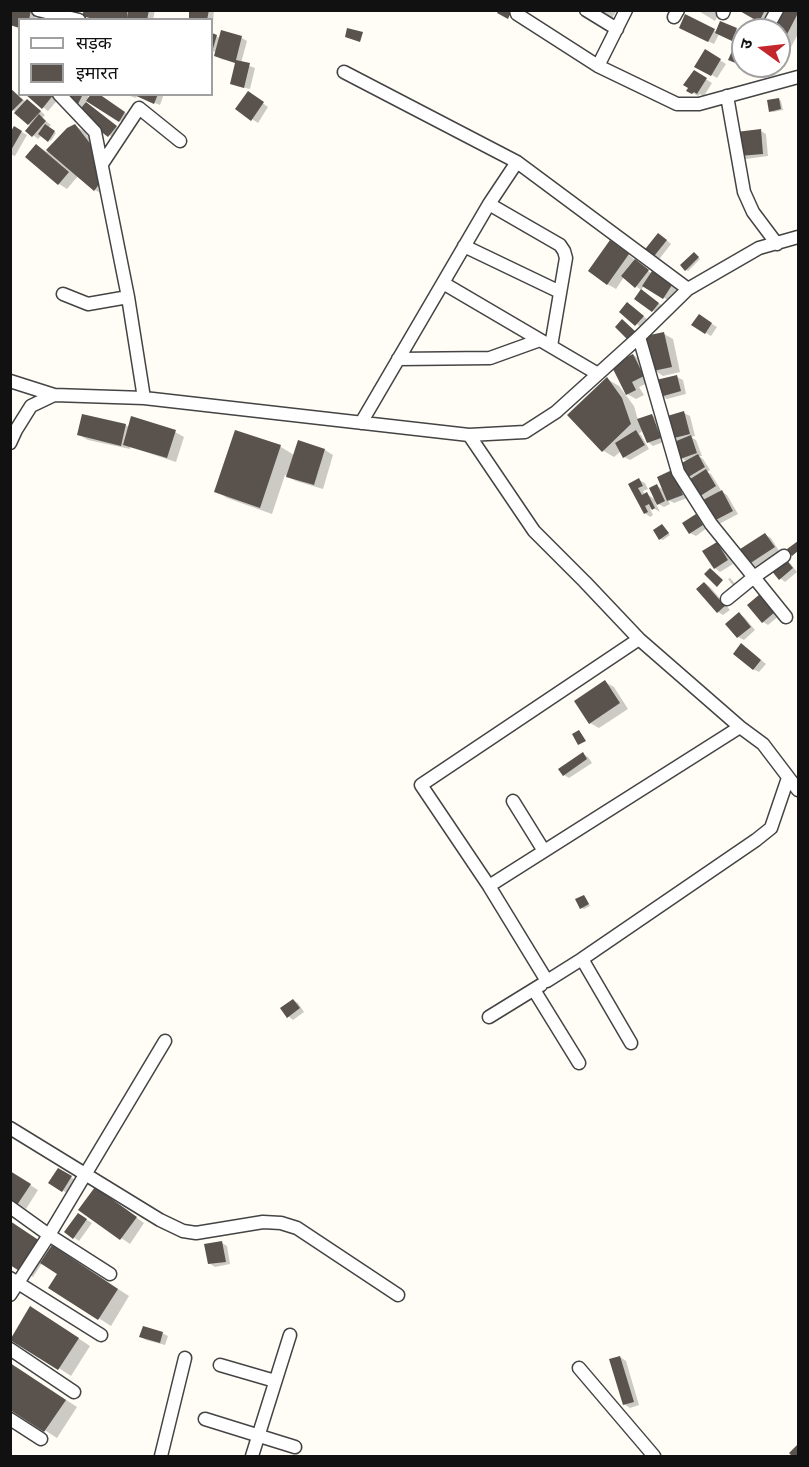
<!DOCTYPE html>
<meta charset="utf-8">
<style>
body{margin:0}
#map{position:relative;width:809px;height:1467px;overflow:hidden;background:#fffdf5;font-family:"Noto Serif","Noto Sans Devanagari",serif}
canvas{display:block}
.frame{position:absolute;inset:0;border:12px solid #111;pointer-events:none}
.legend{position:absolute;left:18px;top:18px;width:195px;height:78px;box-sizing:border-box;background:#fff;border:2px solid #a0a0a0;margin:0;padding:8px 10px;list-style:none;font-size:18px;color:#111}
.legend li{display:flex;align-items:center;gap:12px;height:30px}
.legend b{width:30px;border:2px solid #a0a0a0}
.north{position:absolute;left:731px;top:18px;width:60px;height:60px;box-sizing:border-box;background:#fff;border:2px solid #a0a0a0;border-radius:50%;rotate:285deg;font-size:16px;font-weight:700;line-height:24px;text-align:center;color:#111}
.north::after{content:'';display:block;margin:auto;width:21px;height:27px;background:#c4262e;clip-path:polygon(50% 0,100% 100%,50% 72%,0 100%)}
</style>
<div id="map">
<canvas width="809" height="1467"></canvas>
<div class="frame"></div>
<ul class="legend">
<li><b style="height:8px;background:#fff"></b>सड़क</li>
<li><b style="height:16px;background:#5a524d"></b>इमारत</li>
</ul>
<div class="north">उ</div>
</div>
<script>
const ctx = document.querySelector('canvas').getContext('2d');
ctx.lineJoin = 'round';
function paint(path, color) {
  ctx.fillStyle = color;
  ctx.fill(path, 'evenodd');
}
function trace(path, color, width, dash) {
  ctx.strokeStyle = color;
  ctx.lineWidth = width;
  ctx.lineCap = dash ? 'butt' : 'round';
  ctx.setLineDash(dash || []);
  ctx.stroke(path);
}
paint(new Path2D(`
 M13 10 31 11 36 14 35 20H20V28L15 27 10 24Z
 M85 10H155L153 20H94L84 15Z
 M191 10H214L213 22 212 20H194L190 17Z
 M594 10H617L611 20Z
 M697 10H721L715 21Z
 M740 10H776L768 26Z
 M783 10H798V34L790 49 779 43V30H772Z
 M686 16 717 32 721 23 743 33V66L736 63 737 42 719 34 714 44 686 31Z
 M222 32 242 38 247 41 241 63 255 68 250 89 237 86 232 83 237 63 221 59 216 56V52L212 51V35L220 38Z
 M705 51 726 64 717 78 697 66Z
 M694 72 712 83 704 96 700 94 698 96 693 93 690 88Z
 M10 88 26 102 33 104 45 115 42 118 51 125 48 128 56 133 51 141 42 135 38 139 27 130 31 126 10 107Z
 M59 94 61 96 48 111 28 95Z
 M63 94H85L90 98 97 94 130 116 125 124 88 100 85 103 121 130 115 139 80 113Z
 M124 94H164L160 105 137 96 136 98Z
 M253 96 268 107 258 123 237 109Z
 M779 99 781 101 783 110 773 112 771 111Z
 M75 126 84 131 104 157 112 184 104 195 95 190 78 176 67 189 59 184 37 146 47 152 68 129Z
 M15 128 27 135 15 156 10 154V129L13 131Z
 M761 131 766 134 768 156 746 159 740 155Z
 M664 238 671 244 657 262 651 259Z
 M619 247 652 274 677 289 669 301 645 285 641 290 624 277 616 289 607 284Z
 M696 255 700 259 688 271 686 270Z
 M647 295 664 307 659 314 636 299Z
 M633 307 648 320 642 328 621 312Z
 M699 316 717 327 711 336 693 325Z
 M664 334 673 339 680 372 663 376 654 370Z
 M633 355 642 360 652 381 639 387 644 395 636 399 627 394Z
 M677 377 683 380 686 394 667 399 661 396Z
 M607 379 619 386 634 406 638 420 652 415 657 419 666 441 653 446 648 442 643 430 639 434 641 435 649 449 630 460 624 457 621 451 614 457 602 450Z
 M684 413 690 416 695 436 691 437 696 440 702 456H699L703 459 710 470 707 472 711 474 721 490H719L727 495 738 514 719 524 713 521 705 501 698 497 686 478 688 462 681 458 678 442 672 438Z
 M132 418 175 432 184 437 176 462 130 447V449L88 440 79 435 125 425 129 427Z
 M236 432 281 447 294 455 298 442 325 450 333 455 323 489 296 481 285 475 272 514 227 498 216 491Z
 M672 472 687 498 674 503 668 500 670 504 664 507 655 502 660 512 653 508 650 509 653 515 650 517 645 513 630 485 639 480 645 483 648 489 643 491 645 495 647 494 656 500 657 486 664 490Z
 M696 516 701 519 707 528 696 536 690 533Z
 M662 526 670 535 663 540 660 539Z
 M766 535 771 538 779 551 753 568 739 552Z
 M717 543 722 547 733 564 720 572 715 568Z
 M785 560 790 563 797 572 785 582 780 578Z
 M730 578 737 586 734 587 728 579Z
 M705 583 710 587 730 610 723 615 718 612Z
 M760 596 780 615 768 625 763 622Z
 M739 614 744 617 755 630 744 640 738 637 727 624Z
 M747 648 766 664 759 672 753 669Z
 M605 682 614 687 628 709 599 728 590 723Z
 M583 754 588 757 592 763 569 778 564 775Z
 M584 897 586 898 590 906 584 909 581 908Z
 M293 1000 298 1003 304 1012 293 1020 288 1016Z
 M59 1170 77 1181 69 1194 50 1183Z
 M10 1172 38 1190 26 1209 10 1199Z
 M104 1194 144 1223 130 1244 80 1210Z
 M84 1218 92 1223 79 1241 66 1232Z
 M10 1222 51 1249 64 1254 129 1296 111 1326 50 1287 59 1273 42 1263 33 1277 21 1270Z
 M222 1243 227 1246 230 1264 215 1267 209 1263Z
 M43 1315 90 1346 71 1376 12 1338Z
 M162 1333 168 1336 165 1345 146 1340 141 1337Z
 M620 1357 626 1361 639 1405 630 1408 624 1404Z
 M16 1367 77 1407 57 1438 10 1408Z`), '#0003');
paint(new Path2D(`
 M12 10H31L29 20H20V28L10 25Z
 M84 10H127V18L128 10H149L147 20H97L82 16Z
 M189 10H209L207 20 189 18Z
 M499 10H512L508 19 497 13Z
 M738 10H765L759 22Z
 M781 10H798V13L781 46 779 45V30H771Z
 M685 14 715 29 708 42 679 28Z
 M720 21 737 28 732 41 715 33Z
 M347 28 363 32 360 42 345 37Z
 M221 30 242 36 236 60 250 63 244 88 230 84 235 63 214 56Z
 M741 31 743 32V66L728 60Z
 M212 33 217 35 212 52Z
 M705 49 721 59 711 76 694 67Z
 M694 70 707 78 697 94 694 92 692 94 686 91 688 88 683 85Z
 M10 88 23 100 12 111 10 109Z
 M248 91 264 102 251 121 235 109Z
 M25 94H54L42 109Z
 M61 94H83L76 108Z
 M91 94H99L125 112 119 122 86 101Z
 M132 94H158L154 104Z
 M779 98 781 109 769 112 767 100Z
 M27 99 41 111 28 125 14 113Z
 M86 102 117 126 108 137 77 113Z
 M39 114 46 121 32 137 25 131Z
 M45 124 55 131 48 142 38 134Z
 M75 124 96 151 103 179 94 191 46 150 67 128Z
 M14 126 22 131 10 152V133Z
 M761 129 763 154 739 156 736 132Z
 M36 144 69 172 58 185 25 157Z
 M658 233 667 240 651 260 642 253Z
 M610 240 629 254 607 285 588 271Z
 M694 252 699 257 685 271 680 265Z
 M635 259 649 270 635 288 621 276Z
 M652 271 672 285 663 299 642 286Z
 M641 289 659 303 652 312 634 299Z
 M627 302 644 316 635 326 619 312Z
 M699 314 712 323 705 334 691 325Z
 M622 319 636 332 628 340 615 327Z
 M664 332 672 367 653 371 645 336Z
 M633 354 644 376 632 382 636 390 626 395 611 365Z
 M677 375 681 391 660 397 656 380Z
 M607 377 622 398 631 424 602 452 567 415Z
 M684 411 690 434 670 439 664 417Z
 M82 414 126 424 121 446 77 435Z
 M652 414 661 438 647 443 637 419Z
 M131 416 176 430 167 458 123 445Z
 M235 430 281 445 260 508 214 492Z
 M636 430 645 445 623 458 615 443Z
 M691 435 697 453 680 459 674 442Z
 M298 440 325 449 314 485 286 477Z
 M698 454 705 467 685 479 678 465Z
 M706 469 716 486 697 498 687 481Z
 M672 470 683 495 667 501 657 477Z
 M639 478 643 486 638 488 642 495 647 492 655 508 652 510 649 504 645 506 648 512 644 514 628 484Z
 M657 484 665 501 657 505 649 488Z
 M722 490 733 511 712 522 701 501Z
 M696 514 703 525 689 534 682 523Z
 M662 524 669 533 659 540 653 530Z
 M765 533 775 547 746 566 737 551Z
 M798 541V551L792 556 787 549Z
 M717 542 728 560 714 569 702 551Z
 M785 558 793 568 779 580 771 570Z
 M710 568 723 580 717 587 704 574Z
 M704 582 725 606 717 613 696 589Z
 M760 594 775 612 762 623 747 605Z
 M739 612 751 627 737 638 725 624Z
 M741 643 761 660 753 670 733 654Z
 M605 680 620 703 589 724 574 701Z
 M579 730 586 741 578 745 572 734Z
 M583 752 587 759 563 776 558 769Z
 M584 895 589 904 580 909 575 899Z
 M293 999 300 1008 287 1018 280 1008Z
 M58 1168 72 1176 62 1192 48 1183Z
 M10 1171 31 1184 17 1205 10 1201Z
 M95 1187 137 1217 120 1240 78 1210Z
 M78 1213 87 1219 73 1239 64 1232Z
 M10 1221 40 1241 21 1272 10 1265Z
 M222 1241 226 1262 208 1264 204 1244Z
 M52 1245 118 1289 98 1320 48 1288 57 1274 40 1263Z
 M30 1306 79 1338 58 1370 10 1340Z
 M143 1326 163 1332 160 1343 139 1337Z
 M620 1356 634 1402 623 1405 609 1359Z
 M10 1363 66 1400 44 1432 10 1410Z
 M798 1444V1456H792L789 1453Z`), '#5a524d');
const street = new Path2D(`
 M38 10 79 20
 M516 10 517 14 598 66 677 104H699L798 77
 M586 10 617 29
 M723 13 724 10
 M674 17 678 10
 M771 21 777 10
 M598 66 626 10
 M344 72 517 162 688 289
 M59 94 95 132 128 297 144 398
 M727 96 744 192 753 212 777 244
 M102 164 139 108 180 141
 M489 204 560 245 564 251 566 258 551 346
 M464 246 560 292
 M443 283 598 374
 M63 294 88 304 128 297
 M639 337 678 472 711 524 786 617
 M398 359 490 358 540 340
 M10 381 54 395
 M361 423 489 204 517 162
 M469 435 534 531 585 582 639 639 740 727 763 744 798 790
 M10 443 16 430 31 406 54 395 144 398 469 435 525 432 556 412 639 337 688 289 759 248 798 237
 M727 599 754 577 784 556
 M639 639 421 785 489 886 547 981 582 959 756 840 771 828 788 778
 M513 801 544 851
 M489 886 740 727
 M582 959 631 1043
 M534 990 579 1063
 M489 1017 541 985
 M10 1128 160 1220 183 1231 196 1233 263 1222 281 1223 297 1228 398 1295
 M10 1207 49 1235 110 1274
 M10 1278 101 1335
 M10 1295 49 1235 165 1041
 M10 1349 74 1392
 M220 1365 275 1381
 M579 1368 654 1456
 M10 1419 41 1439
 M205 1419 295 1447
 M161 1456 185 1358
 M252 1456 290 1335`);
trace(street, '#444', 15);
trace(street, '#fff', 12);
</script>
